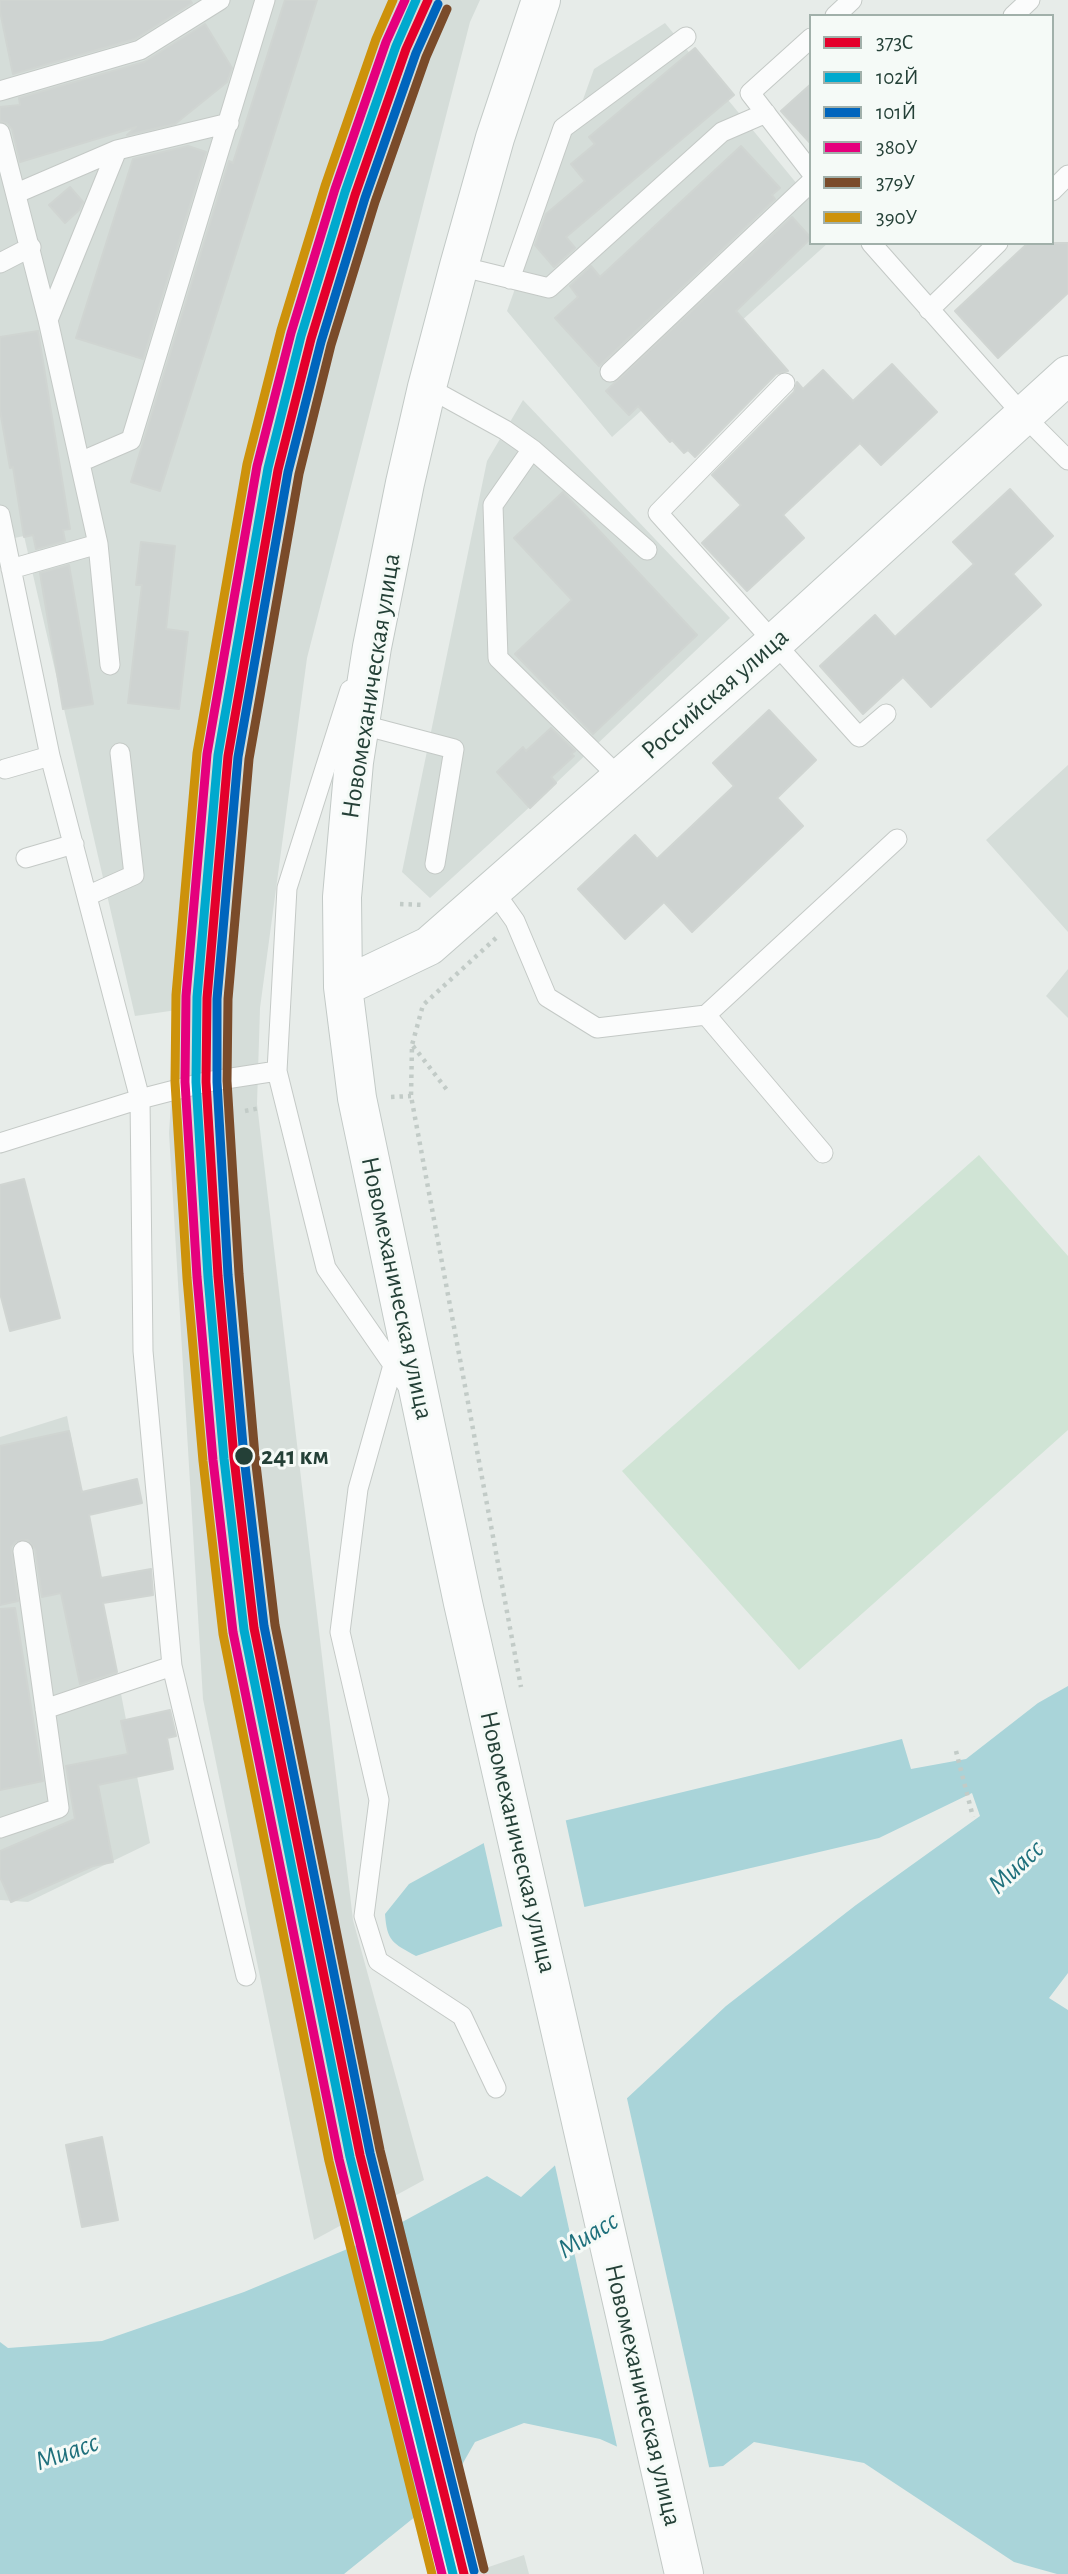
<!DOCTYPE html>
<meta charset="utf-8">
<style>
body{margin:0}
#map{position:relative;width:1068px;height:2574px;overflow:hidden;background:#e7ece9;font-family:"Alegreya Sans",sans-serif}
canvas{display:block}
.legend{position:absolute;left:809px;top:14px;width:245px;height:231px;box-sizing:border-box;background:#f5faf7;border:2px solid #a1b0aa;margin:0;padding:9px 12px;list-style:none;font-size:21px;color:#244037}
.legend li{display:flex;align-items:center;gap:14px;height:35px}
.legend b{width:35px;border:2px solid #a1b0aa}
</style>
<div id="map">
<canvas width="1068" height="2574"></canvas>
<ul class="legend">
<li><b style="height:9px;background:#e4002b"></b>373C</li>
<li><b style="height:9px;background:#00a9ce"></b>102Й</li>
<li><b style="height:9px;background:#0065bd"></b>101Й</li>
<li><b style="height:9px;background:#e5007d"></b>380У</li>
<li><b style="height:9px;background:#7a4b2a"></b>379У</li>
<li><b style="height:9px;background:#cd920b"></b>390У</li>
</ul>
</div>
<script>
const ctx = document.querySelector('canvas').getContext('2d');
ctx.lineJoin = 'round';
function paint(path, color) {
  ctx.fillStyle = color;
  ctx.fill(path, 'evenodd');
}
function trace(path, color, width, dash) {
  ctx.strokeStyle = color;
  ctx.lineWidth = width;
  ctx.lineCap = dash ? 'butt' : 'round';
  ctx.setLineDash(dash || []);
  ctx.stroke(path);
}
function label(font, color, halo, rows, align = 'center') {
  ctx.font = font + ' "Alegreya Sans",sans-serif';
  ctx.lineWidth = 6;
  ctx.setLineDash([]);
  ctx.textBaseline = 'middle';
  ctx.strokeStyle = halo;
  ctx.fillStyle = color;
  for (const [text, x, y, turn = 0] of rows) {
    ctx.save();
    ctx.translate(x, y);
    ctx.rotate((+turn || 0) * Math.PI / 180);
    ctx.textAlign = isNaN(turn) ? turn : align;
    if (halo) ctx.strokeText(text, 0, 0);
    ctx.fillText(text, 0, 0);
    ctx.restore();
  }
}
paint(new Path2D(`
 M0 0H480L470 22 307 658 260 1008 257 1104 353 1920 424 2180 314 2240 203 1699 169 1133 177 1010 135 1016 24 536 0 541Z
 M665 23 811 201V243H828L612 437 507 311 594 69Z
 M523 400 730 618 556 783 430 898 402 872 487 461Z
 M1068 765V932L986 840Z
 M1068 969V1018L1046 996Z
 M67 1416 150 1843 28 1902 0 1900V1437Z
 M524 2555 529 2574H468Z`), '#d5ddd9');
paint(new Path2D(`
 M979 1155 1068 1256V1430L799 1670 622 1471Z`), '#d0e4d5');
paint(new Path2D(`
 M1068 1686V1973L1049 1998 1068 2010V2574H1057L1014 2562 864 2463 754 2442 723 2466 672 2471 600 2439 524 2423 475 2442 447 2491 344 2574H0V2342L8 2348 102 2341 244 2292 369 2240 487 2176 521 2197 726 2006 856 1905 980 1816 972 1793 879 1838 499 1927 416 1956C392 1943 387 1941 385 1914L409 1884 493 1838 902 1739 911 1769 966 1759 1038 1703Z`), '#a9d4d9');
paint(new Path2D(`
 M565 1817 585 1910 503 1929 483 1840 492 1835Z
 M626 2094 710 2471 671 2474 618 2451 554 2161Z
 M399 2219 463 2469 449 2493 429 2510 360 2239Z`), '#e7ece9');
const building = new Path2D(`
 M0 0H190L192 3 135 39 13 74 0 11Z
 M285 0H317L160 491 131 482 229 161 233 163Z
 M205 24 232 68 227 82 175 124 127 135 136 127 20 162 12 129 8 124 0 121V107L20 105 19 98 144 62Z
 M695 48 734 95 566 237 575 248 554 267 535 245 546 214 585 181 571 164 595 144 589 137Z
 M811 84V144L781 111Z
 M188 146 206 152 143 359 76 338 133 159Z
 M741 146 780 188 772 195 775 199 599 366 555 318 578 297 570 286 591 266 600 277Z
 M70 187 83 202 79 210 65 223 49 205Z
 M792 217 811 238 736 311 788 371 776 374 695 457 688 450 684 453 672 440 670 442 638 406 629 415 606 391Z
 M1028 243H1068V293L998 358 955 311Z
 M38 331 70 529 63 530 65 541 36 549 33 535 24 537 13 467 10 468 0 410V337Z
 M892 364 937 412 881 465 860 443 783 515 804 538 747 591 702 543 741 505 712 475 794 392 797 382 803 389 823 370 853 401Z
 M1010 489 1053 536 1013 574 1041 605 931 707 903 677 863 714 820 666 875 615 895 637 974 564 953 542Z
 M563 492 697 635 593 734 515 654 572 600 514 538Z
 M141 542 175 546 166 629 188 632 179 709 128 703 142 585H136Z
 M69 565 93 704 63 709 40 573Z
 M769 710 816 760 777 798 803 826 692 932 664 902 625 939 578 889 635 835 657 859 734 786 713 763Z
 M551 728 575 751 571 754 574 756 551 777 556 783 530 808 497 772 523 747 526 751Z
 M24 1179 60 1318 10 1331 0 1293V1185Z
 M69 1431 82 1492 137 1479 142 1503 89 1515 101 1578 151 1569 153 1595 103 1603 117 1672 80 1684 61 1593 42 1597 35 1549 28 1540 16 1541 11 1547 18 1601 0 1605V1446Z
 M15 1608 43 1781 0 1790V1609Z
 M170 1710 176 1736 167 1738 173 1769 98 1785 113 1862 93 1866 11 1902 0 1877V1851L75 1819 66 1766 128 1754 121 1721Z
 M102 2137 118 2220 82 2227 66 2145Z`);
paint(building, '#ced3d1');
trace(building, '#d0d5d2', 2);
const lane = new Path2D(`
 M835 16 852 0
 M1013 16 1030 0
 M811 38 750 93 811 172
 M0 91 140 50 220 0
 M0 133 48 320 98 544
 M1052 191 1068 175
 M17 193 117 150 229 123
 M871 243 1024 416 1068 460
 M0 263 31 247
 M459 266 549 288 722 132 766 113
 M510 279 563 128 686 37
 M929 310 998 243
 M48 320 117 150
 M610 372 811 182
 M785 383 658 513 859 737 886 714
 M427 387 505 430 532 449 493 505 498 658 620 778
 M532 449 647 550
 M80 462 131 440 265 0
 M0 515 50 756 140 1099 143 1351 172 1666 246 1976
 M11 569 98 544 110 665
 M350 690 287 888 277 1071 326 1268 407 1385
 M359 724 454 749 435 864
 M5 769 50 756
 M26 858 74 844
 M493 890 515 921 547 997 597 1028 706 1015 897 839
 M87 896 134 875 120 753
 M706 1015 823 1153
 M0 1143 140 1099 206 1082 277 1071
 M393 1365 358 1489 340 1632 379 1800 364 1916 378 1961 462 2016 496 2088
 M45 1709 172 1666
 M0 1828 59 1808 23 1551`);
const secondary = new Path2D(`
 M541 0 495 138 459 266 427 387 405 483 372 647 354 762 342 897 343 987 357 1098 463 1603 684 2574
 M343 987 429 946 774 643 1068 375`);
trace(lane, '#c4c9c6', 21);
trace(secondary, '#c2c9c6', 40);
trace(new Path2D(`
 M400 904 424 905
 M496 938 423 1005 412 1045 411 1096 521 1687
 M413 1046 447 1090
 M391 1097 411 1096
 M245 1111 260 1108
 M956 1751 973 1817`), '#c2cbc7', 4.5, [3.5, 5]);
trace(lane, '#fbfcfc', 19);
trace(secondary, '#fbfcfc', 38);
trace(new Path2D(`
 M428 0 406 49 355 195 311 339 278 470 228 756 207 998 206 1082 218 1276 234 1458 254 1628 360 2155 464 2574`), '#e4002b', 9);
trace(new Path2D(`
 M416 0 396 46 345 192 301 336 268 468 218 755 197 997 196 1082 208 1277 224 1459 244 1630 350 2157 453 2574`), '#00a9ce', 9);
trace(new Path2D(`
 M438 4 416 53 365 198 321 342 288 472 238 757 217 999V1082L228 1275 244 1457 264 1626 370 2153 474 2571`), '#0065bd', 9);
trace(new Path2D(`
 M405 0 386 42 335 189 291 333 257 466 207 754 186 996 185 1082 197 1277 213 1460 233 1632 339 2159 442 2574`), '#e5007d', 9);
trace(new Path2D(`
 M447 9 426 57 375 202 331 345 299 474 249 759 228 999 227 1081 239 1274 255 1456 275 1625 380 2150 484 2569`), '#7a4b2a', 9);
trace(new Path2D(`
 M393 0 376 39 325 186 281 330 247 464 197 753 176 995 175 1082 187 1278 203 1461 223 1634 329 2161 432 2574`), '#cd920b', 9);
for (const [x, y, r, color] of [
 [244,1456,10,"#244037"]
]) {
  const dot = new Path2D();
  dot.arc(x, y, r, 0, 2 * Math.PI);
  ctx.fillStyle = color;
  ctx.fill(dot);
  trace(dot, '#f5faf7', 2.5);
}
label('26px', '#244037', '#f5faf7', [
 ["Новомеханическая улица",371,686,-81],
 ["Российская улица",715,694,-41],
 ["Новомеханическая улица",397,1288,78],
 ["Новомеханическая улица",518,1842,77],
 ["Новомеханическая улица",643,2395,77]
]);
label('bold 26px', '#244037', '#f5faf7', [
 ["241 км",261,1456]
], 'left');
label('italic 28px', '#1e707c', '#f5faf7', [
 ["Миасс",1016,1867,-43],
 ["Миасс",588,2235,-31],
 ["Миасс",67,2452,-19]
]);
</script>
